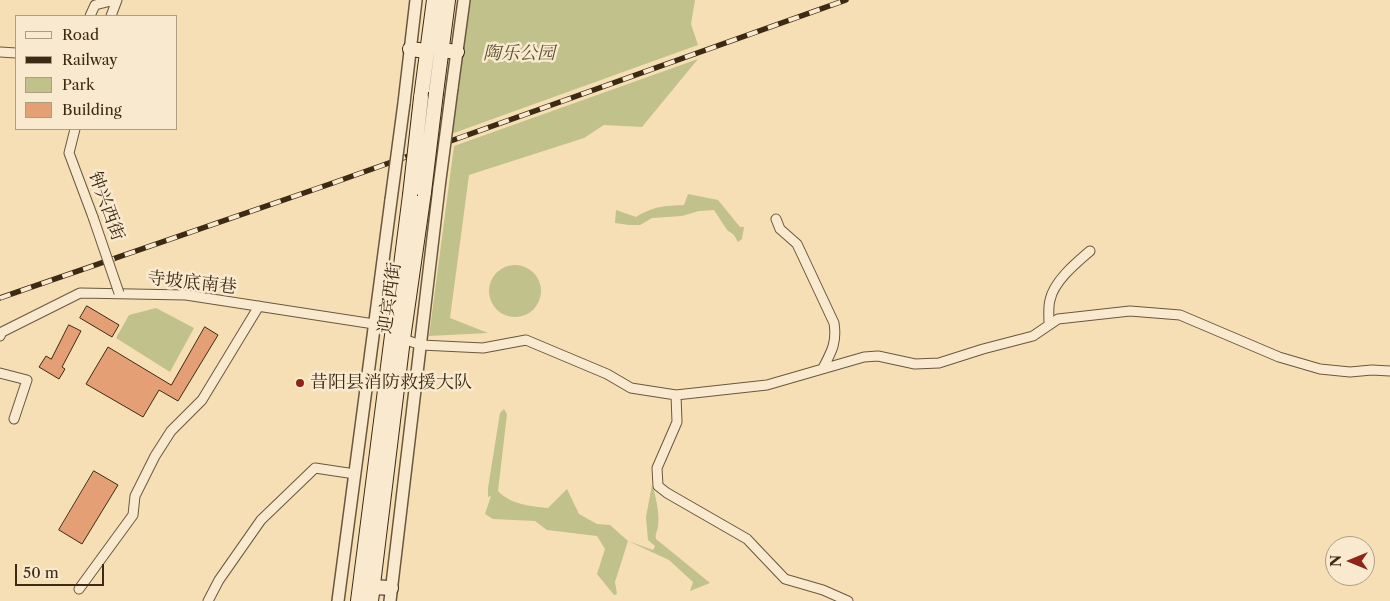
<!DOCTYPE html>
<meta charset="utf-8">
<style>
body{margin:0}
#map{position:relative;width:1390px;height:601px;overflow:hidden;background:#f6dfb5;font-family:"Libre Caslon Text",serif}
canvas{display:block}
.legend{position:absolute;left:15px;top:15px;width:162px;height:115px;box-sizing:border-box;background:#f9eacf;border:1px solid #ad9d85;margin:0;padding:6px 9px;list-style:none;font-size:15px;color:#3c2a15}
.legend li{display:flex;align-items:center;gap:10px;height:25px}
.legend b{width:25px;border:1px solid #ad9d85}
.north{position:absolute;left:1325px;top:536px;width:50px;height:50px;box-sizing:border-box;background:#f9eacf;border:1px solid #ad9d85;border-radius:50%;rotate:270deg;font-size:14px;font-weight:700;line-height:20px;text-align:center;color:#3c2a15}
.north::after{content:'';display:block;margin:auto;width:18px;height:22px;background:#8f2418;clip-path:polygon(50% 0,100% 100%,50% 72%,0 100%)}
.scale{position:absolute;left:15px;top:564px;width:89px;height:22px;box-sizing:border-box;border:2px solid #3c2a15;border-top:0;padding-left:6px;font-size:15px;line-height:18px;white-space:nowrap;color:#3c2a15;-webkit-text-stroke:4px #f9eacf;paint-order:stroke}
</style>
<div id="map">
<canvas width="1390" height="601"></canvas>
<ul class="legend">
<li><b style="height:6px;background:#f9eacf"></b>Road</li>
<li><b style="height:6px;background:#3c2a15"></b>Railway</li>
<li><b style="height:14px;background:#c0c18b"></b>Park</li>
<li><b style="height:14px;background:#e4a074"></b>Building</li>
</ul>
<div class="north">N</div>
<div class="scale">50 m</div>
</div>
<script>
const ctx = document.querySelector('canvas').getContext('2d');
ctx.lineJoin = 'round';
function paint(path, color) {
  ctx.fillStyle = color;
  ctx.fill(path, 'evenodd');
}
function trace(path, color, width, dash) {
  ctx.strokeStyle = color;
  ctx.lineWidth = width;
  ctx.lineCap = dash ? 'butt' : 'round';
  ctx.setLineDash(dash || []);
  ctx.stroke(path);
}
function label(font, color, halo, rows, align = 'center') {
  ctx.font = font + ' "Libre Caslon Text","Noto Serif SC",serif';
  ctx.lineWidth = 5;
  ctx.setLineDash([]);
  ctx.textBaseline = 'middle';
  ctx.strokeStyle = halo;
  ctx.fillStyle = color;
  for (const [text, x, y, turn = 0] of rows) {
    ctx.save();
    ctx.translate(x, y);
    ctx.rotate((+turn || 0) * Math.PI / 180);
    ctx.textAlign = isNaN(turn) ? turn : align;
    if (halo) ctx.strokeText(text, 0, 0);
    ctx.fillText(text, 0, 0);
    ctx.restore();
  }
}
paint(new Path2D(`
 M471 0H695L691 24 698 45 451 134Z
 M698 59 642 127 604 125 584 138 469 175 450 318 488 333 429 336 454 146Z
 M688 194 718 200 740 227H744L742 239 738 242 734 235 727 230 714 210 699 211 682 216 652 218 640 225H629L615 223 616 210 636 217C654 206 664 206 684 205Z
 M489 291a26 26 0 1 1 52 0a26 26 0 1 1-52 0Z
 M156 308 194 328 170 372 116 338 129 315Z
 M504 409 507 414 498 491C511 505 531 506 548 508L567 489 579 514 597 524 610 525 628 541 653 550 655 546 648 540 646 517 652 485C656 496 660 515 658 527 657 532 655 534 656 539L710 583 690 591 693 582 669 560 628 541 615 582 617 594 614 595 597 574 605 549 597 536 547 530 535 521 493 519 485 514 491 496 488 497V488L500 413Z`), '#c0c18b');
const building = new Path2D(`
 M87 306 119 325 112 337 80 318Z
 M69 325 81 331 62 367 65 369 59 379 39 367 46 356 51 359Z
 M205 327 218 335 178 401 159 390 143 417 86 384 108 347 171 385Z
 M94 471 118 485 82 544 59 530Z`);
paint(building, '#e4a074');
trace(building, '#3c2a15', 1);
const minor = new Path2D(`
 M90 16 95 5 115 0
 M111 16 117 0
 M0 52 16 53
 M75 129 69 153 93 217
 M776 219 780 229 797 244 834 323C837 342 832 351 823 368
 M1049 324C1049 317 1048 307 1050 300 1054 281 1076 263 1090 251
 M0 336 2 332 80 293 186 295 374 324 392 329
 M403 339 421 345 483 348 526 340 607 374 631 388 676 395 767 385 864 357 878 356 915 364 939 363 983 349 1033 336 1058 319 1130 311 1180 315 1279 357 1320 369 1350 372 1372 370 1390 371
 M0 373 27 380 14 419
 M676 395 677 422 657 468 658 486 667 493 747 539 785 579 823 590 848 601
 M79 589 133 515 135 496 155 456 171 431 202 400 259 306
 M208 601 219 580 261 520 315 468 355 474`);
const tertiary = new Path2D(`
 M452 88 464 0
 M404 103 416 0
 M338 601 391 200
 M390 601 439 187`);
const secondary = new Path2D(`
 M410 49 427 51
 M441 50 457 52
 M436 93 448 0
 M421 98 434 0
 M373 587 391 588
 M358 601 410 195
 M371 601 403 339 424 192`);
trace(minor, '#6a573d', 11);
trace(tertiary, '#6a573d', 14);
trace(secondary, '#3c2a15', 16);
trace(minor, '#f9eacf', 9);
trace(tertiary, '#f9eacf', 11);
trace(secondary, '#f9eacf', 14);
const rail = new Path2D(`
 M0 298 330 184 846 0`);
trace(rail, '#3c2a15', 5.5);
trace(rail, '#f9eacf', 4, [11]);
const minorBridge = new Path2D(`
 M93 217 119 293`);
const tertiaryBridge = new Path2D(`
 M439 187 452 88
 M391 200 404 103`);
const secondaryBridge = new Path2D(`
 M424 192 436 93
 M410 195 421 98`);
trace(minorBridge, '#6a573d', 11, []);
trace(tertiaryBridge, '#6a573d', 14, []);
trace(secondaryBridge, '#3c2a15', 16, []);
trace(minorBridge, '#f9eacf', 9);
trace(tertiaryBridge, '#f9eacf', 11);
trace(secondaryBridge, '#f9eacf', 14);
for (const [x, y, r, color] of [
 [300,383,5,"#8f2418"]
]) {
  const dot = new Path2D();
  dot.arc(x, y, r, 0, 2 * Math.PI);
  ctx.fillStyle = color;
  ctx.fill(dot);
  trace(dot, '#f9eacf', 2);
}
label('italic 18px', '#5d5032', '#f9eacf', [
 ["陶乐公园",519,54]
]);
label('18px', '#3c2a15', '#f9eacf', [
 ["钟兴西街",106,206,70],
 ["寺坡底南巷",192,283,6],
 ["迎宾西街",390,298,-82]
]);
label('18px', '#3c2a15', '#f9eacf', [
 ["昔阳县消防救援大队",310,383]
], 'left');
</script>
